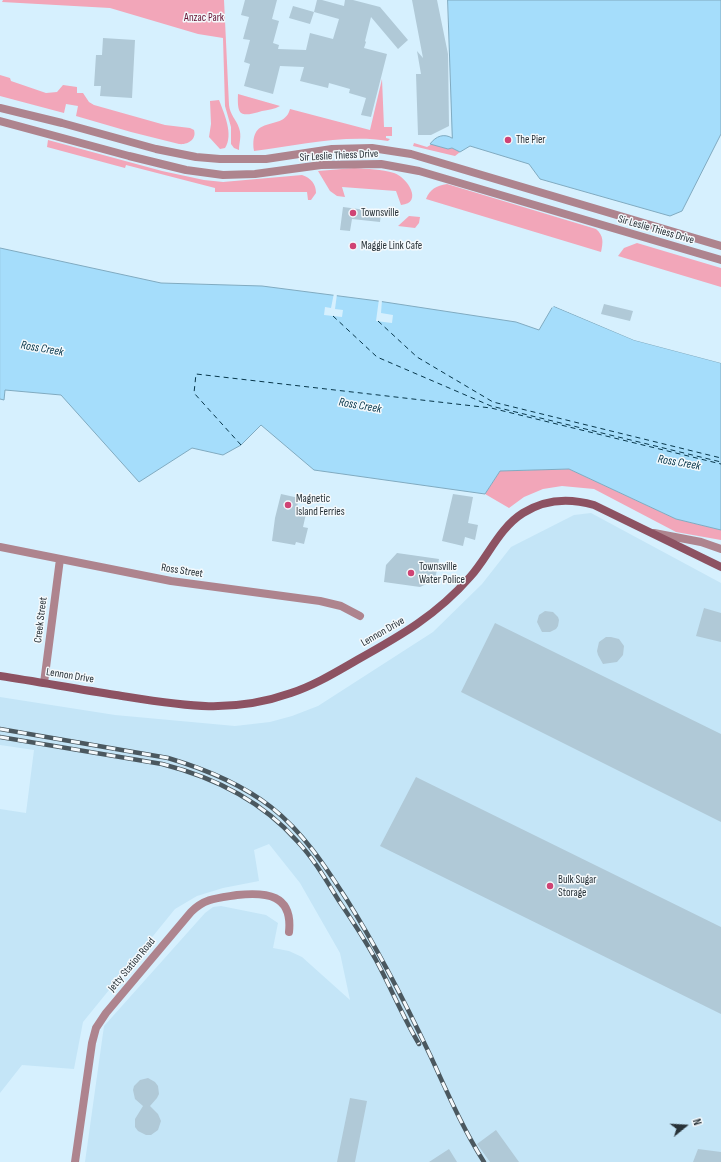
<!DOCTYPE html>
<style>
body{margin:0}
#map{position:relative;width:721px;height:1162px;overflow:hidden;background:#d6f0fe;font-family:"Sofia Sans Condensed",sans-serif}
canvas{display:block}
.north{position:absolute;left:665px;top:1106px;width:40px;height:40px;-webkit-text-stroke:3px #f4f9fc;paint-order:stroke;rotate:72deg;font-size:11px;font-weight:700;line-height:16px;text-align:center;color:#283238}
.north::after{content:'';display:block;margin:auto;width:14px;height:18px;background:#283238;clip-path:polygon(50% 0,100% 100%,50% 72%,0 100%)}
</style>
<div id="map">
<canvas width="721" height="1162"></canvas>
<div class="north">N</div>
</div>
<script>
const ctx = document.querySelector('canvas').getContext('2d');
ctx.lineJoin = 'round';
function paint(path, color) {
  ctx.fillStyle = color;
  ctx.fill(path, 'evenodd');
}
function trace(path, color, width, dash) {
  ctx.strokeStyle = color;
  ctx.lineWidth = width;
  ctx.lineCap = dash ? 'butt' : 'round';
  ctx.setLineDash(dash || []);
  ctx.stroke(path);
}
function label(font, color, halo, rows, align = 'center') {
  ctx.font = font + ' "Sofia Sans Condensed",sans-serif';
  ctx.lineWidth = 3;
  ctx.setLineDash([]);
  ctx.textBaseline = 'middle';
  ctx.strokeStyle = halo;
  ctx.fillStyle = color;
  for (const [text, x, y, turn = 0] of rows) {
    ctx.save();
    ctx.translate(x, y);
    ctx.rotate((+turn || 0) * Math.PI / 180);
    ctx.textAlign = isNaN(turn) ? turn : align;
    if (halo) ctx.strokeText(text, 0, 0);
    ctx.fillText(text, 0, 0);
    ctx.restore();
  }
}
paint(new Path2D(`
 M591 513 721 583V1162H85L104 1026 205 913 213 907 221 906 266 915 278 923 273 948 289 951 302 957 350 1000 340 953 300 883 269 844 254 850 259 881 223 888 197 896 175 909 83 1022 74 1069 22 1065 0 1093V809L26 813 34 750 0 745V697L115 715 235 726 270 722 292 716 318 706 433 632 482 584 511 547 574 515Z`), '#c4e5f7');
paint(new Path2D(`
 M3 0H224L229 105C230 115 236 119 239 128 242 136 239 143 239 150L234 148 231 144V127L225 106 223 38 198 34 110 8 2 2Z
 M0 75 10 78 11 81 46 93 57 92 63 85 77 87V93H83L89 102 94 105 165 125 190 128 194 130C197 140 187 145 179 144L131 132 76 116 78 106 66 104 64 113 0 96Z
 M382 79 384 127H392V136H386V138L390 139 388 141C344 134 298 146 254 151 249 112 284 133 290 109L370 130Z
 M238 94 280 106C275 109 268 110 262 111 241 117 237 117 238 94Z
 M219 100C224 113 234 135 225 148L220 149 209 137 211 124 210 101Z
 M48 140 162 171 204 180 223 182 302 175C311 178 316 184 316 193L311 200H308L307 192H215V188L126 165 125 168 47 147Z
 M414 143 427 147 432 144 448 149 452 148 460 152 455 156 413 146Z
 M354 168C367 169 382 169 394 173 407 177 424 203 401 205L396 191 342 187 345 197 337 196 330 191 318 171Z
 M447 184 596 229C604 236 603 242 601 252L426 199C430 189 436 186 447 184Z
 M409 216 420 217 419 223 415 228 398 226Z
 M637 243 721 268V287L618 256 624 248Z
 M569 469 676 519 721 530V540L676 532 594 489 562 486 543 489 524 497 509 508 485 494 500 471Z`), '#f2a6b9');
const water = new Path2D(`
 M448 0H721V134L682 211 670 216 540 179 529 164 470 146 460 152 452 148 448 149 430 144C436 136 444 133 452 138Z
 M0 248 161 283 262 286 378 301 516 322 539 330 553 306 634 340 721 363V530L676 519 569 469 500 471 485 494 314 470 261 425 241 445 223 455 192 448 139 482 61 395 5 390 4 400 0 399Z`);
paint(water, '#a5ddfb');
trace(water, '#80aac0', 1);
paint(new Path2D(`
 M334 293 337 294 335 309 343 310 342 317 324 315 325 307 331 308Z
 M379 299 382 300 381 313 393 315 392 323 376 321Z
 M554 304 634 338 721 361V363L634 340 554 306 552 308 551 307Z`), '#d6f0fe');
trace(new Path2D(`
 M333 316 377 357 491 406 721 462
 M378 321 417 357 493 402 721 458
 M241 445 194 393 196 374 491 408 721 464`), '#08374b', 1, [5, 4]);
paint(new Path2D(`
 M245 0H277L272 19 279 21 273 43 279 45 278 49 306 50 310 33 333 39 339 19 314 12 317 0H322L344 6 345 0H353L380 7 408 40 398 49 371 17 365 41 366 42 364 48 387 54 371 117 361 115 366 98 349 93 350 89 329 83 328 88 300 81 304 67 280 66 273 94 244 86 250 64 244 62 250 40 243 39 249 17 241 15Z
 M412 0H437L448 54 449 126 431 135H418L416 74H421L417 51 423 58Z
 M293 6 314 12 310 24 289 18Z
 M103 38 135 40 132 98 100 96 101 86H94L96 55H102Z
 M343 207 381 212 380 222 352 219 350 231 340 230Z
 M604 304 633 311 630 321 601 314Z
 M281 494 299 498 296 512 306 514 303 527 308 528 304 544 296 542 295 545 272 541 275 518Z
 M453 494 473 497 468 523 478 525 475 540 465 537 463 546 442 541Z
 M397 553 439 559 435 580 420 587 384 582 386 565Z
 M704 608 721 613V642L696 636Z
 M545 611 553 612 558 617 559 620 558 626 556 629 550 632H542L537 622 539 615Z
 M495 623 721 734V822L461 692Z
 M606 637H611L619 639 624 646 623 655 617 662 603 664 598 655 597 651 599 642Z
 M416 777 721 927V1014L380 846Z
 M148 1078 155 1082 158 1086 159 1094 157 1098 150 1106 158 1114 161 1121 158 1130 151 1135H146L138 1131 135 1127V1119L143 1106 135 1099 133 1090 134 1086 140 1080Z
 M350 1098 367 1101 355 1162H337Z
 M496 1130 519 1162H490L477 1144Z
 M449 1149 457 1162H429Z
 M698 1149 721 1152V1162H693Z`), '#b0c9d7');
trace(new Path2D(`
 M0 108 62 123 156 149 196 157 220 159H266L332 149 372 148 411 154 721 246
 M0 121 129 156 186 170 223 175 255 174 321 165 381 164 419 171 721 260
 M654 533 701 542 721 549
 M0 547 171 581 320 601 341 606 360 616
 M44 683 60 559
 M75 1162 92 1043 96 1028 106 1013 191 912C205 898 218 898 237 895 266 892 293 894 289 932`), '#ae848e', 8);
trace(new Path2D(`
 M0 676C39 682 77 689 116 695 179 705 229 715 291 693 315 685 336 672 357 660 400 636 437 615 470 577 488 557 499 528 523 513 545 499 570 498 594 505L721 567`), '#8d5262', 8);
const rail = new Path2D(`
 M0 729 168 758C205 769 240 783 271 807 303 832 325 866 347 900 379 951 405 1002 431 1057 447 1092 463 1129 484 1162
 M0 737 162 764C213 777 262 801 297 841 314 859 326 880 339 901 352 920 365 940 376 960 391 988 403 1017 419 1044`);
trace(rail, '#4b585f', 4.5);
trace(rail, '#f4f9fc', 3, [9]);
for (const [x, y, r, color] of [
 [508,140,4,"#cf4374"],
 [353,213,4,"#cf4374"],
 [353,246,4,"#cf4374"],
 [288,505,4,"#cf4374"],
 [411,573,4,"#cf4374"],
 [550,886,4,"#cf4374"]
]) {
  const dot = new Path2D();
  dot.arc(x, y, r, 0, 2 * Math.PI);
  ctx.fillStyle = color;
  ctx.fill(dot);
  trace(dot, '#f4f9fc', 1.5);
}
label('11px', '#651132', '#f4f9fc', [
 ["Anzac Park",204,18]
]);
label('11px', '#283238', '#f4f9fc', [
 ["The Pier",516,140],
 ["Townsville",361,213],
 ["Maggie Link Cafe",361,246],
 ["Magnetic",296,499],
 ["Island Ferries",296,512],
 ["Townsville",419,567],
 ["Water Police",419,580],
 ["Bulk Sugar",558,880],
 ["Storage",558,893]
], 'left');
label('11px', '#283238', '#f4f9fc', [
 ["Sir Leslie Thiess Drive",339,156,-3],
 ["Sir Leslie Thiess Drive",656,230,16],
 ["Ross Street",182,571,9],
 ["Creek Street",41,620,-83],
 ["Lennon Drive",383,632,-30],
 ["Lennon Drive",70,676,9],
 ["Jetty Station Road",132,965,-50]
]);
label('italic 12px', '#08374b', '#f4f9fc', [
 ["Ross Creek",42,349,10],
 ["Ross Creek",360,406,10],
 ["Ross Creek",679,463,10]
]);
</script>
